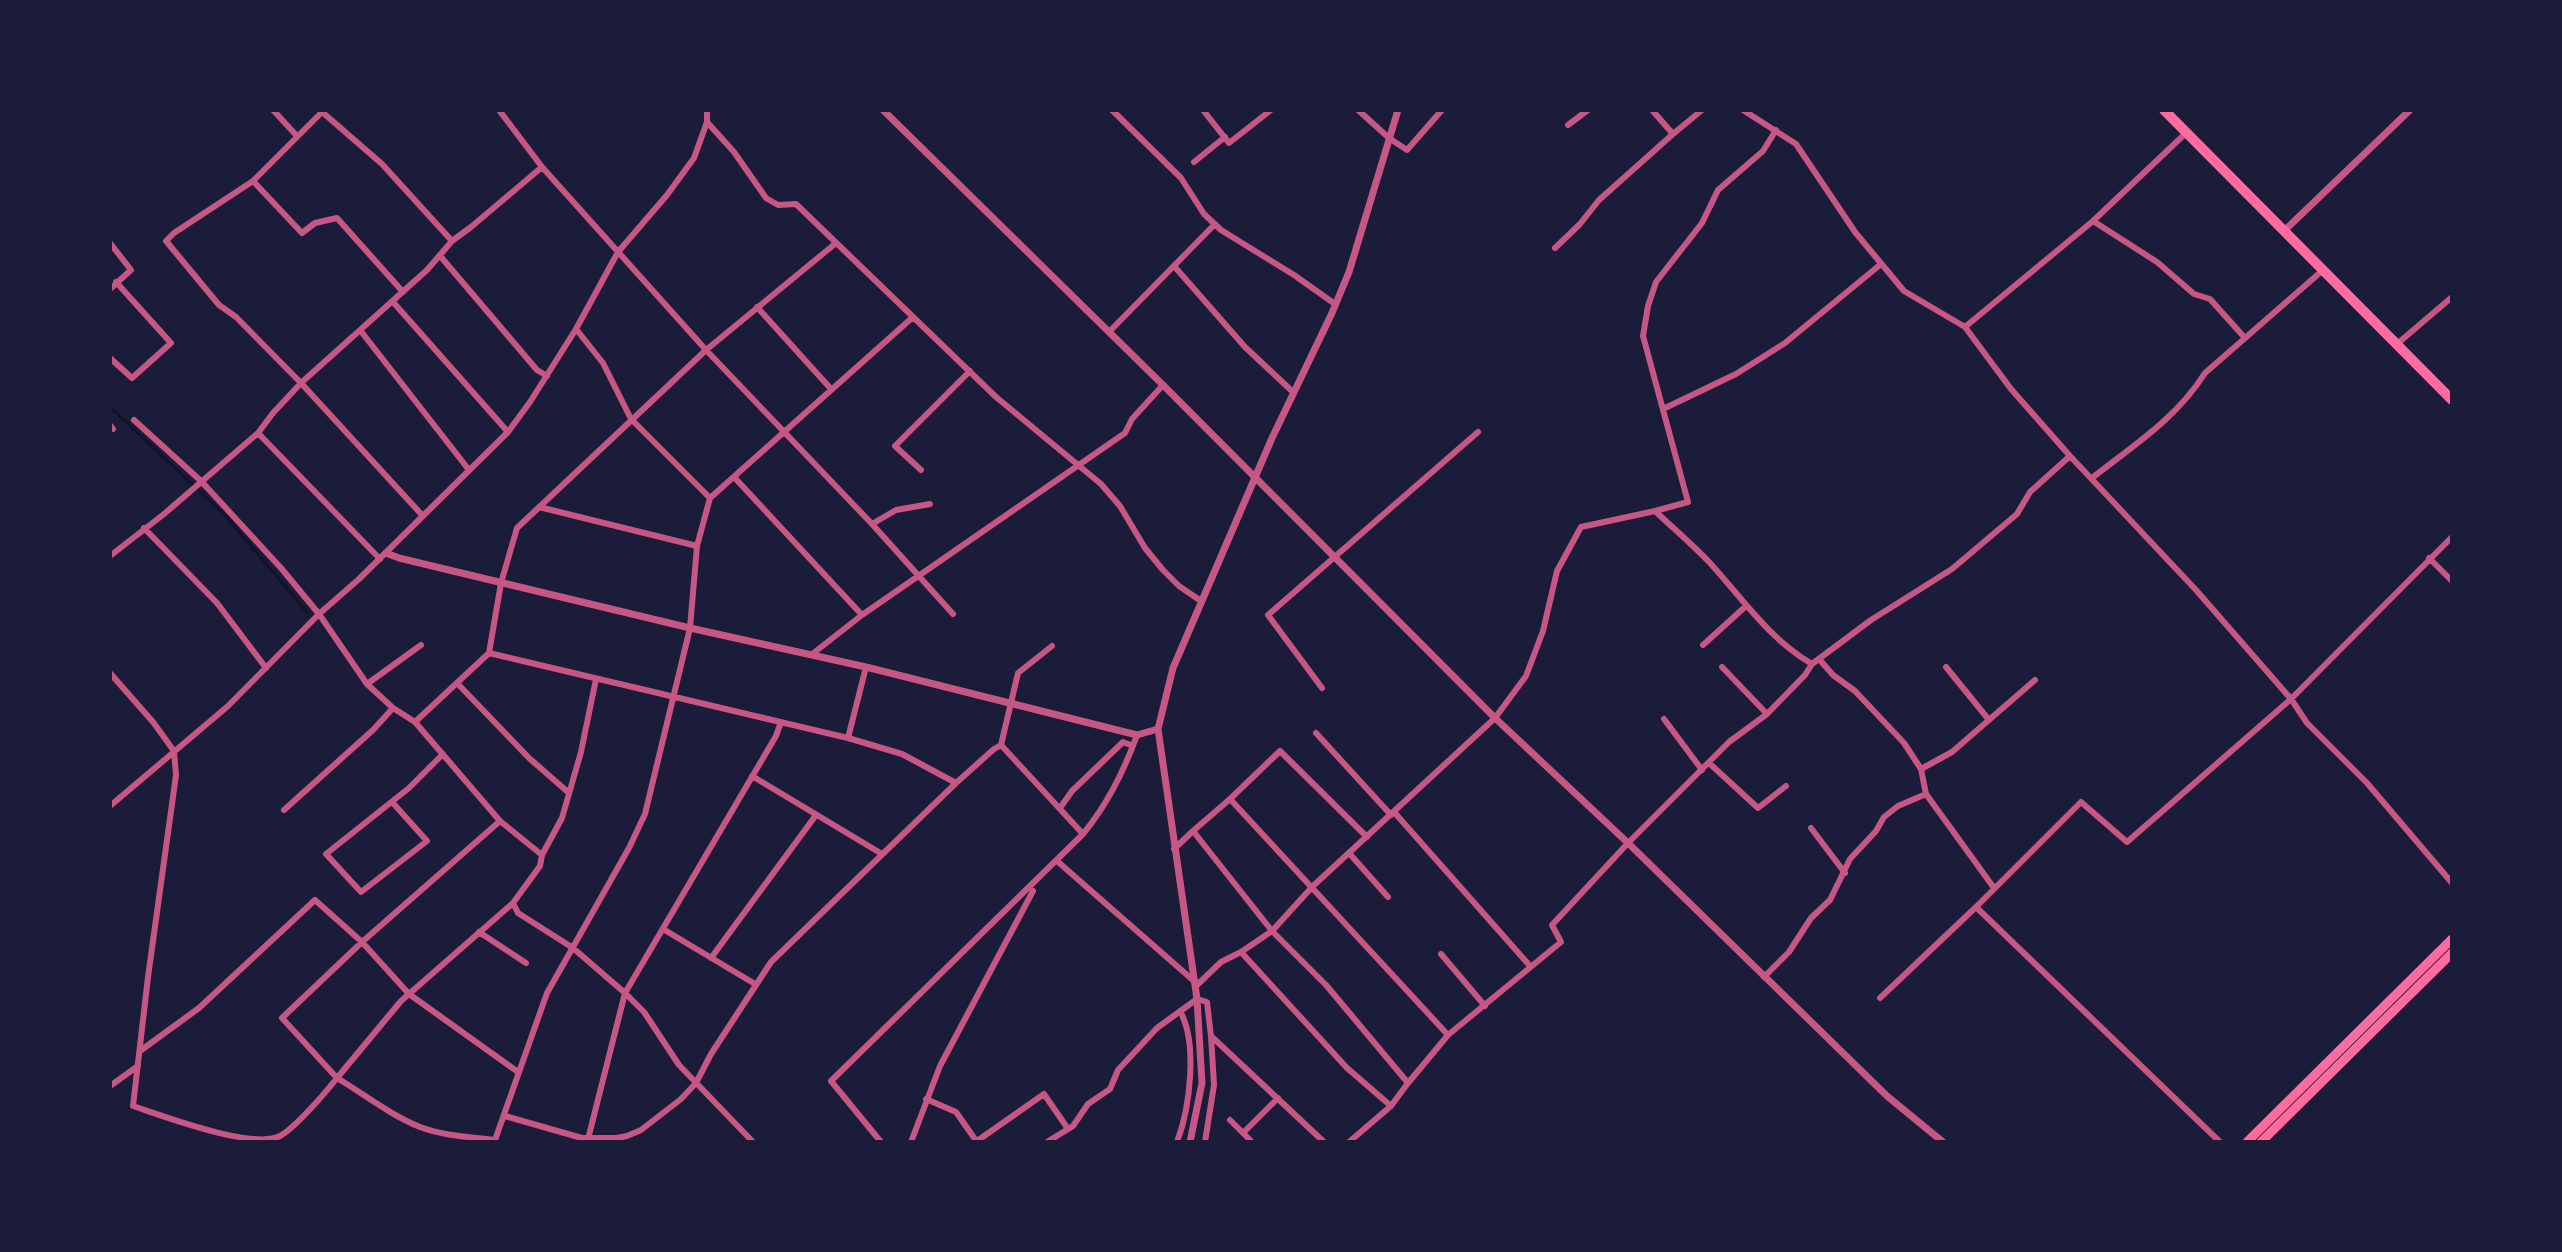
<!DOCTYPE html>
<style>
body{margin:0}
#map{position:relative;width:2562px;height:1252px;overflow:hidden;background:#1b1b3a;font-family:"IBM Plex Sans",sans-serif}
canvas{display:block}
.frame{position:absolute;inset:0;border:112px solid #1b1b3a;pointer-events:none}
</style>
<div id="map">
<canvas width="2562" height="1252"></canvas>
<div class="frame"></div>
</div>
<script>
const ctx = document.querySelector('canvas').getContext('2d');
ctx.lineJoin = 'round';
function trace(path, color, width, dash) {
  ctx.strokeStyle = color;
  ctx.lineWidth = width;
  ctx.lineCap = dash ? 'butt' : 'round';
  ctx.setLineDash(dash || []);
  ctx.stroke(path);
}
trace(new Path2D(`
 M110 407 224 514 307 612`), '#12122b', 3);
trace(new Path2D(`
 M273 110 297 136
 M499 110 542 167 706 350 872 524 953 614
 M1112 110 1181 178 1204 214 1221 230 1294 275 1335 304
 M1203 110 1229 143 1271 110
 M1358 110 1389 138 1407 150 1442 110
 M1743 110 1796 144 1855 232 1904 291 1965 327 2011 389 2070 456 2196 590 2291 699 2307 723 2367 783 2452 883
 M321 111 382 164 452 241
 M322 112 253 181 302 233 315 223 337 218 403 292
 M707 122 734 152 766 198 778 205 796 204 996 397 1101 484 1120 506 1145 548 1163 570 1179 586 1201 601
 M1568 125 1588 110
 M1776 130 1763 151 1718 190 1702 223 1656 282 1648 306 1643 336 1688 502 1655 511C1673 528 1693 545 1710 563 1742 598 1770 640 1812 664
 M1673 134 1702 110
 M1194 162 1225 137
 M253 181 174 233 166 241 219 305 236 317 301 383 422 515
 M2093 221 2157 262 2194 294 2210 299 2245 338
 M110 243 131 270 110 289
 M1555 248 1580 224 1599 200 1673 134 1652 110
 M441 257 537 370 547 376
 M1174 266 1245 347 1293 392
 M393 302 508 432
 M757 307 831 389
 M1965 327 2093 221 2186 133
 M576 329 603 363 631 419 710 498
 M360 330 469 470
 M1109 332 1215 224
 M2397 344 2452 297
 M110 358 132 378 171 343 116 282
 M1663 409 1736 374 1785 343 1881 264
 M134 420 201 481 281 568 319 614 367 684 393 708 415 722 500 821 542 855
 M110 425 113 429
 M258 433 380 559
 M921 470 895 446 970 371
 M734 477 862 615
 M2092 478C2134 445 2176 419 2205 373L2323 270
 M539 507 697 546
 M872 524 896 510 930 504
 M144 528 217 603 266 668
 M110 556 164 514 258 433 273 413 301 383 427 270 452 241 471 227 542 167
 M2429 558 2452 581
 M1703 645 1746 606
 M489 653 848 738 902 754 956 783
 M811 655 862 615 1125 433 1132 419 1163 385
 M1819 659 1833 675 1855 691 1904 743 1921 769 1926 794 1994 888
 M1722 667 1767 714
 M1946 667 1989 720
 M110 673 153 722 174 751 176 775 148 977 133 1106C163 1116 253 1150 280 1136 295 1128 326 1092 337 1078L282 1018 362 942 500 821
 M596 679 581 752 562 818 542 855 540 866 513 903 518 913 573 948 625 993 644 1012 679 1065 753 1142
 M457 683 529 758 569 793
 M367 684 421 645
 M1322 688 1268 615 1478 432
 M1664 719 1702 770
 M415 722 489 653 501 583 517 528 706 350 836 243
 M1316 733 1391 815
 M848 738 866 667
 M1001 745 1083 834
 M1709 763 1758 808 1786 786
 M1921 769 1952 752 2035 680
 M752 776 882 854
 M1230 799 1280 751 1367 837
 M392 802 427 841 361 892 326 854 409 788 443 754
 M110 806 228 706 319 614 359 579 508 432 530 402 576 329 618 252 667 195 694 158 707 122V110
 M1060 808 1072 791 1123 742 1133 746
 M284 810 373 730 393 708
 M1394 812 1530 966
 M1811 828 1845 873
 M1193 831 1230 799 1448 1035
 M1174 849 1193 831 1272 931 1326 985 1408 1083 1448 1035 1561 942 1552 925 1628 843 1729 742 1767 714 1805 675 1812 664 1871 620 1952 569 2017 514 2030 492 2070 456
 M1349 853 1388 897
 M1057 861 1194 981
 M513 903 401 1001 337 1078C364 1094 390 1115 420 1127 443 1136 471 1137 495 1140L547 993 629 848 645 814 690 628 697 546 710 498 913 317
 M1976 907 2220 1142
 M663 929 755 984
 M479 932 526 963
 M1241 952 1347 1068 1391 1106
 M1441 954 1485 1006
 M711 958 816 815
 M1764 977 1789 952 1811 918 1830 900 1850 859 1876 831 1884 817 1898 806 1926 794
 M1195 987 1221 962 1241 952 1272 931 1313 886 1495 718 1526 676 1543 631 1557 571 1581 527 1655 511
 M1880 998 1976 907 2081 802 2127 842 2291 699 2452 537
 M140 1051 199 1008 315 900 362 942 409 994 518 1072
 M110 1086 138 1066
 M926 1099 956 1112 977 1142
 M505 1116 582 1138H616L627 1136 641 1130 681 1099 696 1083 711 1054 771 962 956 783 994 749 1001 745 1018 673 1052 646
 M1230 1120 1252 1142
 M1243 1133 1278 1098
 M588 1139 625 993 776 736 781 722
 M977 1141 1044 1094 1068 1129
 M881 1142 831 1081 1083 834C1107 805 1124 771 1137 735
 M911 1142 940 1066 1033 891
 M1047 1142 1073 1126 1088 1104 1110 1089 1118 1070 1157 1028 1197 999 1207 1002 1211 1036 1324 1142
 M1177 1142C1190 1108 1198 1043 1180 1011
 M1205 1142 1214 1085 1211 1036
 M1349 1142 1391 1106 1408 1083`), '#c65784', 6);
trace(new Path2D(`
 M883 110 1163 385 1495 718 1628 843 1887 1096 1943 1142
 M2284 231 2410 110
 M386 553 399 558 690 628 866 667 1137 735 1158 729
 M1190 1142 1202 1083 1197 999 1158 729 1173 668 1272 438 1332 313 1349 272 1398 110`), '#c65784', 7);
trace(new Path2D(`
 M2247 1142 2452 939
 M2261 1142 2452 953`), '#ff6b9d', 9);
trace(new Path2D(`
 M2164 110 2452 400`), '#ff6b9d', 10);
</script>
